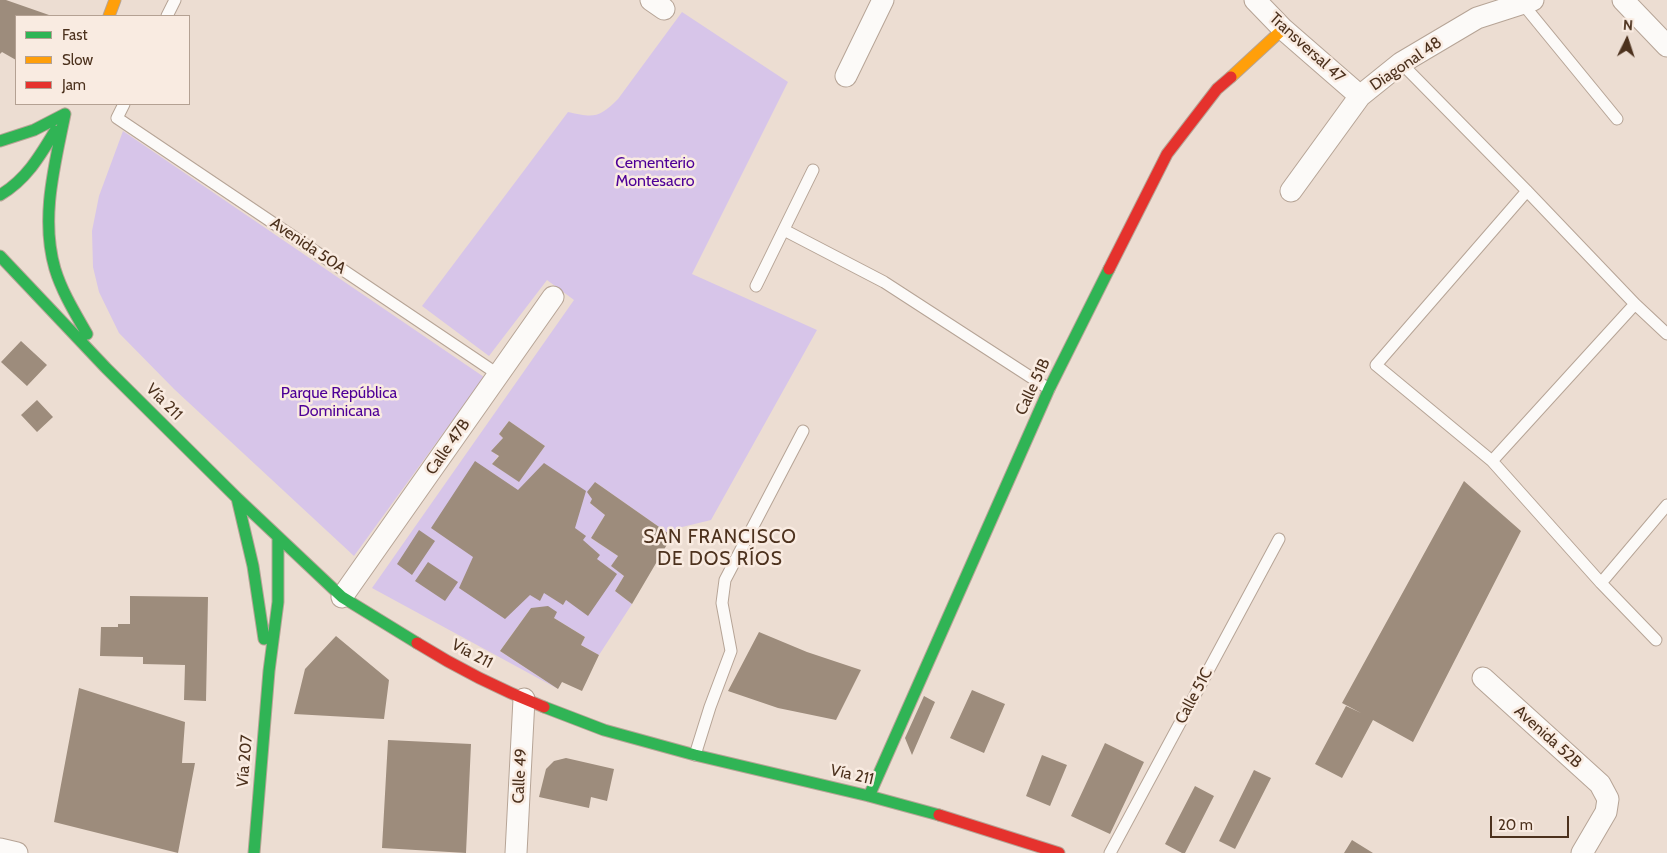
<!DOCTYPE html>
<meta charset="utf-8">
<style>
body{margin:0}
#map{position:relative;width:1667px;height:853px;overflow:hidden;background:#ecddd2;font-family:Cabin,sans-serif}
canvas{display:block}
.legend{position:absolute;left:15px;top:15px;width:175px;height:90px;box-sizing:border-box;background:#f9ebe1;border:1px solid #b4a193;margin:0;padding:6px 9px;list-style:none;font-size:15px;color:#4c311d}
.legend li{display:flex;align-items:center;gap:10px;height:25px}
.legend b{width:25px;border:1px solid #b4a193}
.north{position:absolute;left:1602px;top:15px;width:50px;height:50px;-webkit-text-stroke:4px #f9ebe1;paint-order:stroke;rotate:4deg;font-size:14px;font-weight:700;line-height:20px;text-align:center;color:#4c311d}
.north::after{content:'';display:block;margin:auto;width:18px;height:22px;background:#4c311d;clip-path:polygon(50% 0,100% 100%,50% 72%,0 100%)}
.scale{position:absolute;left:1490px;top:816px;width:79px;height:22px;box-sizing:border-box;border:2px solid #4c311d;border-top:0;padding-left:6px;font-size:15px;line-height:18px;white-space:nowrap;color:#4c311d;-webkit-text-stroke:4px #f9ebe1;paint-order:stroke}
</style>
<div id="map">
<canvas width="1667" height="853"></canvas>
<ul class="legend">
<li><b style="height:6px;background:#30b455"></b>Fast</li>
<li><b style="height:6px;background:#ff9f0a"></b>Slow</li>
<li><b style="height:6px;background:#e5322d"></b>Jam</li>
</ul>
<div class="north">N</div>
<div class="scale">20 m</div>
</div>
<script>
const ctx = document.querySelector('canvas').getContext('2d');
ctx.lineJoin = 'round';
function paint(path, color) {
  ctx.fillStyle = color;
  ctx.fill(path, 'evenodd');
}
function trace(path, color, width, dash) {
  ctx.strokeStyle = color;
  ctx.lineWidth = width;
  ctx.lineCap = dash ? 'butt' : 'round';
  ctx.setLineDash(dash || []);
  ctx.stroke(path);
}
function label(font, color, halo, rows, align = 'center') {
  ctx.font = font + ' Cabin,sans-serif';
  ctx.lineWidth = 5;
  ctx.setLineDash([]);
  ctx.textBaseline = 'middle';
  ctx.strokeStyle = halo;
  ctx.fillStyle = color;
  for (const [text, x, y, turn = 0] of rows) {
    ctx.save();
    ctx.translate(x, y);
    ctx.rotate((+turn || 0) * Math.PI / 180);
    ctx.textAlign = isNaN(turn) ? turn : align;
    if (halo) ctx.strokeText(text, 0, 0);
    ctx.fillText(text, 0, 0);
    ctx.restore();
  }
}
paint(new Path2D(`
 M682 12 788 82 692 274 817 330 711 520 678 528 672 536 595 482 592 499 590 503 605 515 591 538 618 556 612 566 624 576 615 591 632 604 599 655 581 645 585 637 554 618 531 608 500 651 558 689 372 588 574 300 547 280 489 356 422 306 568 112C594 118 599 118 618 99ZM509 421 545 446 519 481 492 464 498 456 492 451 503 438 499 434Z
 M123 131 484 377 354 556 174 389 119 333 99 292 93 267 92 231 99 196Z`), '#d7c5e9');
paint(new Path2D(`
 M0 0H6L49 15V16H16V60L2 52 0 54Z
 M21 341 47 365 27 386 1 362Z
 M37 400 53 417 37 432 21 415Z
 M509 421 545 446 519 482 492 464 499 456 491 451 503 438 499 434Z
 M475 461 518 490 544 463 586 491 575 528 586 536 583 540 600 555 597 559 617 574 588 616 566 600 563 605 544 593 540 601 530 595 505 619 459 588 473 557 431 528Z
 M1464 481 1521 531 1413 742 1373 720 1342 778 1315 764 1346 706 1361 713 1342 703Z
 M595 482 672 536 632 604 615 591 624 576 611 566 618 556 591 538 605 515 590 503 592 499 587 492Z
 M419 530 435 541 412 575 397 564Z
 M428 562 458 582 445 601 415 581Z
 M130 596 208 597 206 701 184 700 185 665 143 664V657L100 656 101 627H118V624H130Z
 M548 606 557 612 554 618 585 637 581 645 599 655 582 691 562 682 558 689 500 651 531 608Z
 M759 632 807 652 861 670 836 720 778 708 728 691Z
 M336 636 389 680 384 719 294 714 305 669Z
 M79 688 185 722 182 763H195L178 853 54 822Z
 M972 690 1005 704 984 753 950 738Z
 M924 696 935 702 912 755 905 738Z
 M388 740 471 744 466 853 382 848Z
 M1105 743 1144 762 1110 834 1071 816Z
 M1042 755 1067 765 1050 806 1026 796Z
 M566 758 614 769 607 801 591 797 589 808 539 797 546 769 554 761Z
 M1254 770 1271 778 1235 849 1219 841Z
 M1195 786 1214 796 1185 853H1182L1165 844Z
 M1352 840 1373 853H1344Z`), '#9d8c7c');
const lane = new Path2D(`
 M1522 3 1617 119
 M167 16 175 0
 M1401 63 1527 191 1635 304 1667 334
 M124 104 117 118 499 375
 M1527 191 1376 365 1492 461 1601 583 1656 640
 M784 230 884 282 1049 389
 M756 286 813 170
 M1492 461 1635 304
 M1601 583 1667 505
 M695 755 710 707 731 651 722 603 725 580 803 431
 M1110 853 1279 539`);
const street = new Path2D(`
 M651 0 664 9
 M1255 0 1283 29 1360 96
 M1623 0 1667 46
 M846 76 883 0
 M1291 191 1360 96 1401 63 1477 18 1533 0
 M342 597 553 297
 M1483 678 1600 784 1608 799 1606 812 1582 853
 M0 849 17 853
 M516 853 524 699`);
const fast = new Path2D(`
 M65 114C55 164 40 218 55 269 62 292 75 313 87 334
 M0 141 34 130 65 114
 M0 195C26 180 40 156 55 131
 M0 256 106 368 237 498 342 597 417 643
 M237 498 253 566 264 639
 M544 707 604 730 695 755 869 796 939 815
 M869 796 1049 389 1109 269
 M254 853 269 671 278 602V537`);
const slow = new Path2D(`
 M109 16 115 0
 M1231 77 1283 29`);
const jam = new Path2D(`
 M1109 269 1167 154 1217 89 1231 77
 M417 643C457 668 501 690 544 707
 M939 815 1059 853`);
trace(lane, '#b6a496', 13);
trace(street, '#b6a496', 23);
trace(fast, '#b6a496', 13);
trace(slow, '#b6a496', 13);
trace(jam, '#b6a496', 13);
trace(lane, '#fcfaf8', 11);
trace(street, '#fcfaf8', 21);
trace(fast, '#30b455', 11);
trace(slow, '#ff9f0a', 11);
trace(jam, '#e5322d', 11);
label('16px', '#4c311d', '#f9ebe1', [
 ["Transversal 47",1307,48,42],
 ["Diagonal 48",1406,64,-34],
 ["Avenida 50A",308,246,34],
 ["Calle 51B",1033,387,-65],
 ["Vía 211",164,402,45],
 ["Calle 47B",448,447,-55],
 ["Vía 211",472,654,28],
 ["Calle 51C",1194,696,-62],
 ["Avenida 52B",1548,737,42],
 ["Vía 207",245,761,-85],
 ["Vía 211",852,775,13],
 ["Calle 49",520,776,-87]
]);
label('16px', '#4e0097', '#f9ebe1', [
 ["Cementerio",655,163],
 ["Montesacro",655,181],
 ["Parque República",339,393],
 ["Dominicana",339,411]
]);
ctx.letterSpacing = '1px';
label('19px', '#4c311d', '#f9ebe1', [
 ["SAN FRANCISCO",720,537],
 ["DE DOS RÍOS",720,559]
]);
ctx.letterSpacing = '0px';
</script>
